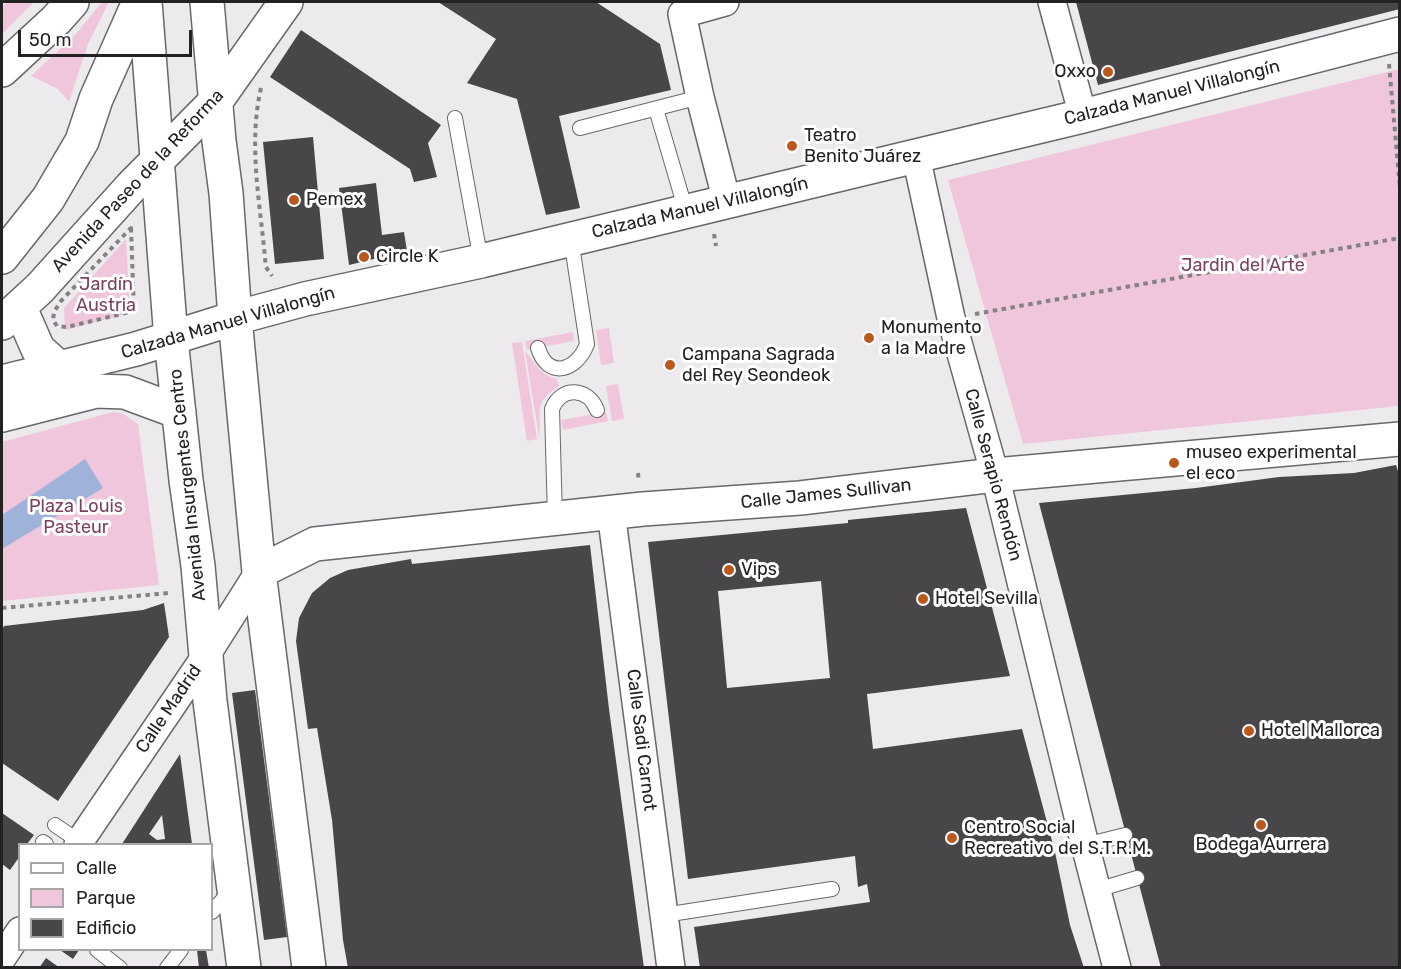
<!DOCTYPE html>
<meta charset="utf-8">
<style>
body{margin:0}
#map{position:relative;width:1401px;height:969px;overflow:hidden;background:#eceaed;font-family:Rubik,sans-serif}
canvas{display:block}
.frame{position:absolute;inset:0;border:3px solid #222223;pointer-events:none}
.legend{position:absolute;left:18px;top:843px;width:195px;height:108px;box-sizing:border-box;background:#fff;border:2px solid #a7a7a7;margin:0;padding:8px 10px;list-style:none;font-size:18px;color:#222223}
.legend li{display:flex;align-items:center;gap:12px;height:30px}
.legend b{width:30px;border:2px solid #a7a7a7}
.scale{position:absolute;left:18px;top:30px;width:174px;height:27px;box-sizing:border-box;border:3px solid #222223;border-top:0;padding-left:8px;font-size:18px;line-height:21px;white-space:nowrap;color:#222223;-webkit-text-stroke:4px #fff;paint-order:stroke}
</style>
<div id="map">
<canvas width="1401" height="969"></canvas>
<div class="frame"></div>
<ul class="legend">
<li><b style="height:8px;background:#fff"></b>Calle</li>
<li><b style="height:16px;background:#f0c6dc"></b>Parque</li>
<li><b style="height:16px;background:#484648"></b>Edificio</li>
</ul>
<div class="scale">50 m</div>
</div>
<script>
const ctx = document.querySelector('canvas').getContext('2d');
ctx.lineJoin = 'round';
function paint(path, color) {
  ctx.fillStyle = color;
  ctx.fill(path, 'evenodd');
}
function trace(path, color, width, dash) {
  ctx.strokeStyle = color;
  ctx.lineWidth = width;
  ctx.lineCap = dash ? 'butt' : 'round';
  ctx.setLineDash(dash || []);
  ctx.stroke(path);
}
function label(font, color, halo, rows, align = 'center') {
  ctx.font = font + ' Rubik,sans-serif';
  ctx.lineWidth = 6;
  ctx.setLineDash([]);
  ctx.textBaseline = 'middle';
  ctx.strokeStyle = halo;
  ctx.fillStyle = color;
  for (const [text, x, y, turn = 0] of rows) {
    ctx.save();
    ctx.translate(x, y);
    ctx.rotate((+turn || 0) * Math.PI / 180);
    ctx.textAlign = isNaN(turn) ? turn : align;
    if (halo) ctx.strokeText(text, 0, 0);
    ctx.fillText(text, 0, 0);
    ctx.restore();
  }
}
paint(new Path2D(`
 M6 2H34L2 34V9Z
 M102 2H109L88 44 69 102 58 89 31 76 75 35Z
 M1399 69V406L1023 444 948 180Z
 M126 239 130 313 65 330 64 308Z
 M609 328 614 363 601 365 596 330Z
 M573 332 574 341 527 350 525 341Z
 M522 342 537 439 527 441 512 343Z
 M525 351C535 362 538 374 557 379L559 386C531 404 543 413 539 437Z
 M618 384 624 419 612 421 606 386Z
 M113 412 122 413 138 424 159 585 2 601V442Z
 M606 412 608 421 563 430 561 420Z`), '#f0c6dc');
paint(new Path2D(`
 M85 459 103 488 2 549V515Z`), '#9eb2da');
paint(new Path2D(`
 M438 2H596L660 44 671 90 559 116 580 208 546 215 517 99 467 83 496 39Z
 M1076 2H1400V9L1098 85Z
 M301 30 441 125 428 143 437 177 414 182 410 169 270 77Z
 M313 137 324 259 275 264 263 142Z
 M376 183 382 235 404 232 407 251 349 265 339 188Z
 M1396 465 1400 477V968H1161L1039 503 1196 488 1279 477 1354 473Z
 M966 508 1010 676 867 694 873 749 1022 729 1055 852 1070 925 1084 968H700L694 927 870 902 867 884 858 887 855 856 688 879 648 542 848 523V520ZM821 581 830 678 727 688 718 591Z
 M590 545 609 709 644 968H348L343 940 332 820 317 728 308 729 296 641 299 618 312 593 330 578 348 570 411 559 412 564Z
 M164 603 169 637 58 801 2 763V630L4 626 143 610Z
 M255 690 287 937 264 940 232 693Z
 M180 754 192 844H122ZM162 815 165 839 157 840 149 834Z
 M2 813 34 835 27 844H20V856L10 870 2 864Z
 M60 950H79L73 959Z
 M197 950H206L209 968H199Z
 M46 958 60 968H39Z`), '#484648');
const service = new Path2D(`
 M656 109 686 211
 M455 118 481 261
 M580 128 700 97
 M538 348C548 380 577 371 587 344L571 239
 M555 519 552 409C561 386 588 387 597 410
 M55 825 80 842
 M43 842 46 844
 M1085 845 1125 835
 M1097 890 1137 878
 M212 912 231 890
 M664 915 832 889
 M97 950 120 968
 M167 968 181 950`);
const minor = new Path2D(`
 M1052 2 1083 116
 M682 14 700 97 727 202
 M682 14 725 2
 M916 156 951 318 995 475 1085 845 1117 968
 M611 512 671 968
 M78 844 207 654 259 572
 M2 958 20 931`);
const tertiary = new Path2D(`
 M20 308 38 349 59 368
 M2 323 40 288 131 187 216 101 286 2
 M2 382 136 349 235 318 305 299 481 261 916 156 1083 116 1400 34`);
const secondary = new Path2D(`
 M145 2 171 339 186 480 198 566 210 701 244 968
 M207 2 219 141 226 193 235 318 259 572 309 968
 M2 70 56 20 72 2
 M2 257 48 199 82 141 96 99 139 2
 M2 415 96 391 125 392 179 412
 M259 572 315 544 643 509 800 498 995 475 1400 439`);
trace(service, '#68676a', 16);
trace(minor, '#68676a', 30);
trace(tertiary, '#68676a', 36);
trace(secondary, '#68676a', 36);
trace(new Path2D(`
 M1389 64 1400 188
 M261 88C248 144 260 202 265 258L266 267 272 276
 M131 228 134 311 67 327 57 326 53 320 54 312 61 301Z
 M714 234 716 246
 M975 314 1400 238
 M638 473 639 482
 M2 608 169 593`), '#838284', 4, [4.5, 4.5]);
trace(service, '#fff', 14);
trace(minor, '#fff', 27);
trace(tertiary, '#fff', 33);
trace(secondary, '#fff', 33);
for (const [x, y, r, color] of [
 [1108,72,6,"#ba581e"],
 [792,146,6,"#ba581e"],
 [294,200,6,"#ba581e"],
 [364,257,6,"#ba581e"],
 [869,338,6,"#ba581e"],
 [670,365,6,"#ba581e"],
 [1174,463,6,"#ba581e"],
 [729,570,6,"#ba581e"],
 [923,599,6,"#ba581e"],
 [1249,731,6,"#ba581e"],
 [1261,825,6,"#ba581e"],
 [952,838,6,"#ba581e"]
]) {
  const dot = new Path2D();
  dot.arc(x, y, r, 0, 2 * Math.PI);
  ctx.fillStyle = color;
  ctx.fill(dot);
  trace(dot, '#fff', 2);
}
label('18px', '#222223', '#fff', [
 ["Oxxo",1096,72,"right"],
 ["Teatro",804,136],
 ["Benito Juárez",804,157],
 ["Pemex",306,200],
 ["Circle K",376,257],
 ["Monumento",881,328],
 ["a la Madre",881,349],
 ["Campana Sagrada",682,355],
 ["del Rey Seondeok",682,376],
 ["museo experimental",1186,453],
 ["el eco",1186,474],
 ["Vips",741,570],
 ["Hotel Sevilla",935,599],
 ["Hotel Mallorca",1261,731],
 ["Centro Social",964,828],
 ["Recreativo del S.T.R.M.",964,849],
 ["Bodega Aurrera",1261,845,"center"]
], 'left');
label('18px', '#222223', '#fff', [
 ["Calzada Manuel Villalongín",1172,93,-14],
 ["Avenida Paseo de la Reforma",138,181,-47],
 ["Calzada Manuel Villalongín",700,208,-13],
 ["Calzada Manuel Villalongín",228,323,-16],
 ["Calle Serapio Rendón",993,475,75],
 ["Avenida Insurgentes Centro",188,485,-96],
 ["Calle James Sullivan",826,494,-6],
 ["Calle Madrid",169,709,-56],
 ["Calle Sadi Carnot",641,740,83]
]);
label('18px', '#7b4163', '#fff', [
 ["Jardin del Arte",1243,266],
 ["Jardín",106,285],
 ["Austria",106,306],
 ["Plaza Louis",76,507],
 ["Pasteur",76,528]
]);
</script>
